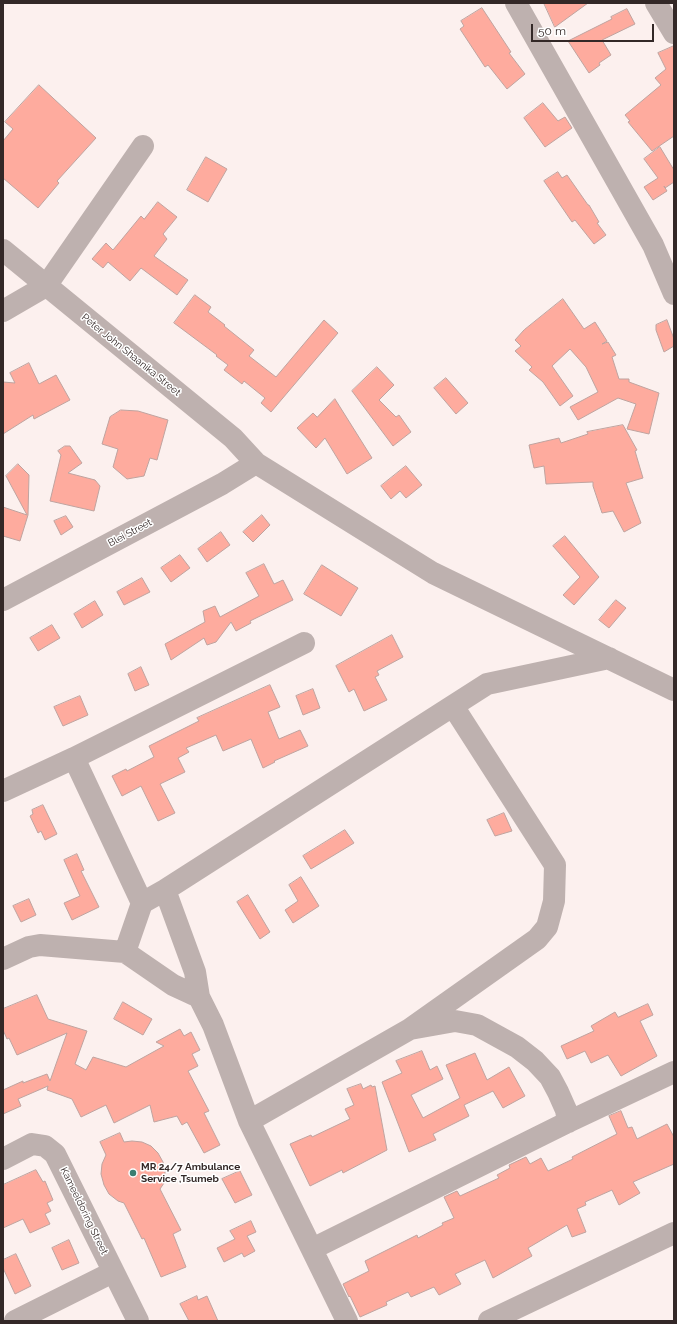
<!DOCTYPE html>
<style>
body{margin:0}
#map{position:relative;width:677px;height:1324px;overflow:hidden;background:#fcf0ee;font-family:Raleway,sans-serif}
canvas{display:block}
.frame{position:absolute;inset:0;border:4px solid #332827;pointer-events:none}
.scale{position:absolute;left:531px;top:24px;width:123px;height:18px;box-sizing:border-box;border:2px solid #332827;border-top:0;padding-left:5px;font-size:12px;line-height:14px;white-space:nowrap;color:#332827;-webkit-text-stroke:3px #fff;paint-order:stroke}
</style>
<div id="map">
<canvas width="677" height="1324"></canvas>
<div class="frame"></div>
<div class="scale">50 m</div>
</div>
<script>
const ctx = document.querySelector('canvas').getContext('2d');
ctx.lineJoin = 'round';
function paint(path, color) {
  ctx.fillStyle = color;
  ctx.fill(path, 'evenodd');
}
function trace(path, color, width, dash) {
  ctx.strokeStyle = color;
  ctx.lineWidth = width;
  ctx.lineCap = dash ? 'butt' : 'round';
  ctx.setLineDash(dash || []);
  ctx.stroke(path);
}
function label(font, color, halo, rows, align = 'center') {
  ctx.font = font + ' Raleway,sans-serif';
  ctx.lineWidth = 3;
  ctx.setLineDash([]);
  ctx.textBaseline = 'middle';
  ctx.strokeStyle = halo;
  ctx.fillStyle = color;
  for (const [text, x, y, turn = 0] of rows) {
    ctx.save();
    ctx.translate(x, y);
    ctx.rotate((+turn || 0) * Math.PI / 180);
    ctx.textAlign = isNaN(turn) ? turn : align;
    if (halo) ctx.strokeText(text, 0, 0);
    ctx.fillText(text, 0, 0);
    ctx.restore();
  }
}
const building = new Path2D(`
 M544 3H588L555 27Z
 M482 8 511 52 509 53 525 74 507 89 488 65 485 67 460 29 464 26 461 21Z
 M627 9 635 24 602 40 611 55 599 63 600 65 589 73 568 41 612 19 611 17Z
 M674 46V136L652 151 628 122 630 121 625 115 661 85 655 78 666 69 658 53Z
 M39 85 96 138 57 181 59 183 38 208 3 178V141L13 129 5 122Z
 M543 103 558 121 565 117 572 128 545 147 524 118Z
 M660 147 674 170V182L665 188 664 186 667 191 653 200 644 187 658 178 644 159Z
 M206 157 227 169 208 202 187 190Z
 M558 172 562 178 567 175 588 205H589L599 222 597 223 606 235 594 244 575 220 572 222 544 181Z
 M158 202 177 217 163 234 167 239 154 256 188 280 177 295 141 268 130 281 108 262 103 268 92 259 106 243 113 250 141 216 144 219Z
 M195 295 211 307 208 312 225 325 224 326 254 350 249 356 276 377 324 320 338 333 271 412 261 403 265 398 244 381 242 384 224 370 228 365 216 356 217 355 174 323Z
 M563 299 584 329 595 322 607 341 602 344 608 342 616 355 612 357 619 379H629V382L659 393 649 434 627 429 636 404 618 398 578 420 570 407 598 392 586 367 570 349 552 366 573 396 560 406 543 382 529 370 532 367 515 351 521 346 515 340 524 330Z
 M667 320 674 339V346L664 352 656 330V325Z
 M29 363 39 384 56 375 70 400 34 419 33 415 3 434V382L15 383 10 373Z
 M377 367 394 385 379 400 396 417 399 415 411 432 393 446 352 391Z
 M446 378 468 403 456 414 434 388Z
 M335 399 372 458 347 474 325 438 316 448 297 428 313 413 317 417Z
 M121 410 138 411 168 420 157 460 150 458 144 476 127 479 113 467 118 449 102 444 110 417Z
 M623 425 637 450 635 451 643 478 626 483 641 523 624 532 613 511 602 513 593 486V482L546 484 544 466 534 468 529 445 559 438 561 443 588 434 587 432Z
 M65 446H70L82 463 68 473 95 480 100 486 94 511 50 501 61 455 58 451Z
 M18 464 29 475 28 515 20 541 3 536V507L27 515 6 476Z
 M406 466 422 485 406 498 400 491 391 499 381 486Z
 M262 515 270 525 253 542 243 532Z
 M66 516 73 527 61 535 54 521Z
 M221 532 230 545 207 562 198 549Z
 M565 536 599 577 574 605 563 595 580 577 553 546Z
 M180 555 190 568 171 582 161 568Z
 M264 564 274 584 283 580 293 600 250 621 251 623 236 631 231 622 216 642 207 645 204 638 171 660 165 644 205 622 203 611 215 606 220 617 259 596 246 573Z
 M322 565 358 588 341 616 304 594Z
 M142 578 150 592 124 605 117 592Z
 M616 600 626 608 609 628 599 620Z
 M95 601 103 615 82 628 74 614Z
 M52 625 60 638 38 651 30 638Z
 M392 635 403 657 377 671 379 675 375 677 387 700 364 711 354 689 349 692 336 666Z
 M141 667 149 685 135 691 128 674Z
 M270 685 280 707 268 712 279 739 300 730 308 746 274 761 275 762 263 768 251 739 223 751 216 735 186 748 189 752 178 758 185 772 160 784 175 813 158 821 141 786 122 796 112 776 126 769 127 771 154 757 149 746 199 721 197 718Z
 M313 689 320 708 303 715 296 696Z
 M80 696 88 715 63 726 54 707Z
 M43 805 57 834 45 840 41 831 38 833 30 816 33 814 32 810Z
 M504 813 512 831 495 836 487 820Z
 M345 830 354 843 311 869 303 856Z
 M77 854 84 870 81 871 99 907 72 920 64 903 80 896 64 860Z
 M301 877 319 906 293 923 285 910 298 901 289 885Z
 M248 895 270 932 260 939 237 902Z
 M29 899 36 915 21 922 13 906Z
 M37 995 48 1019 87 1031 75 1064 86 1070 93 1057 126 1067 164 1046 156 1042 180 1029 184 1036 191 1032 200 1050 192 1054 198 1066 188 1071 209 1111 204 1113 220 1145 204 1153 187 1122 182 1125 177 1116 154 1122 150 1105 114 1123 106 1105 81 1117 72 1099 47 1090 48 1086 18 1099 21 1106 3 1114V1090L23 1081V1083L47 1074 50 1081 67 1033 17 1055 9 1038 7 1039 3 1030V1009Z
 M123 1002 152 1019 143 1035 114 1019Z
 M648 1004 653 1015 640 1021 657 1056 621 1076 608 1055 591 1063 585 1051 567 1059 561 1046 594 1031 591 1026 615 1012 618 1017Z
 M422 1051 430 1070 437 1066 443 1079 411 1095 423 1118 460 1098 446 1065 475 1053 487 1080 509 1067 525 1096 503 1108 493 1091 464 1105 469 1116 433 1134 436 1140 409 1152 382 1082 402 1073 396 1061Z
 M361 1084 363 1089 371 1085 372 1087 375 1086 387 1150 343 1173 342 1170 310 1186 290 1144 311 1135 312 1137 350 1119 345 1109 354 1105 347 1089Z
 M621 1111 628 1128 632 1127 637 1139 667 1124 674 1137V1164L633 1182 640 1193 619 1205 612 1190 585 1202 586 1205 577 1209 586 1232 572 1237 567 1225 528 1248 532 1256 493 1278 485 1260 455 1274 461 1284 439 1295 434 1287 411 1297 408 1292 386 1302 387 1305 360 1317 350 1296 349 1297 343 1284 369 1271 365 1261 417 1235 418 1238 443 1225 442 1223 454 1218 444 1197 457 1191 460 1196 499 1178 497 1175 510 1168 509 1165 526 1157 530 1164 541 1158 548 1171 573 1159 572 1157 617 1134 609 1116Z
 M120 1133 124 1142 132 1141 142 1142 151 1146 158 1153 163 1162 165 1172 164 1183 160 1189 181 1230 173 1234 186 1267 161 1277 144 1238 142 1239 124 1203 118 1201 109 1194 104 1185 101 1174 102 1164 106 1155 100 1142Z
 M36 1170 43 1182 45 1181 53 1200 47 1203 51 1211 45 1214 50 1224 30 1233 23 1219 3 1228V1185Z
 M240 1171 252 1195 235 1203 222 1179Z
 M251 1221 256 1232 247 1236 255 1251 244 1257 242 1253 224 1262 217 1248 235 1239 230 1231Z
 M69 1240 79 1263 62 1270 52 1248Z
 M16 1254 31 1286 15 1294 3 1268V1260Z
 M197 1296 198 1300 207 1296 218 1321H189L180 1304Z`);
paint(building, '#feab9e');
trace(building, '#bfa39f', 1);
trace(new Path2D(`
 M516 3 653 245 674 294
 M656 3 674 33
 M3 250 233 438 256 463 433 573 674 690
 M3 311 46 286 143 146
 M3 600 222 484 256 463
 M74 758 142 903 125 952
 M3 791 74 758 304 643
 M165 890 195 972 199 997
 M142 903 165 890 487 684 609 658
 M3 959 29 947 40 945 125 952 173 985 199 997 213 1025 249 1121 347 1321
 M410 1029 537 939 547 927 554 901 555 865 453 706
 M249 1121 410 1029 455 1021 477 1025 517 1047 535 1061 550 1077 558 1092 566 1110 568 1122
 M3 1159 32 1144 45 1146 55 1154 138 1321
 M312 1249 568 1122 674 1072
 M15 1321 113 1272
 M489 1321 674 1233`), '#beb1af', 22);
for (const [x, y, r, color] of [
 [133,1173,4,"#3b7e71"]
]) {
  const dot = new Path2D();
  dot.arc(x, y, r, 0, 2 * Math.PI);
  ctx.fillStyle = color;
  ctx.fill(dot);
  trace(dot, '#fff', 1.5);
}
label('10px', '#332827', '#fff', [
 ["Peter John Shaanika Street",131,355,39],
 ["Blei Street",130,533,-28],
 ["Kameeldoring Street",84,1211,64]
]);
label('bold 10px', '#332827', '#fff', [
 ["MR 24/7 Ambulance",141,1167],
 ["Service ,Tsumeb",141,1179]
], 'left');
</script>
